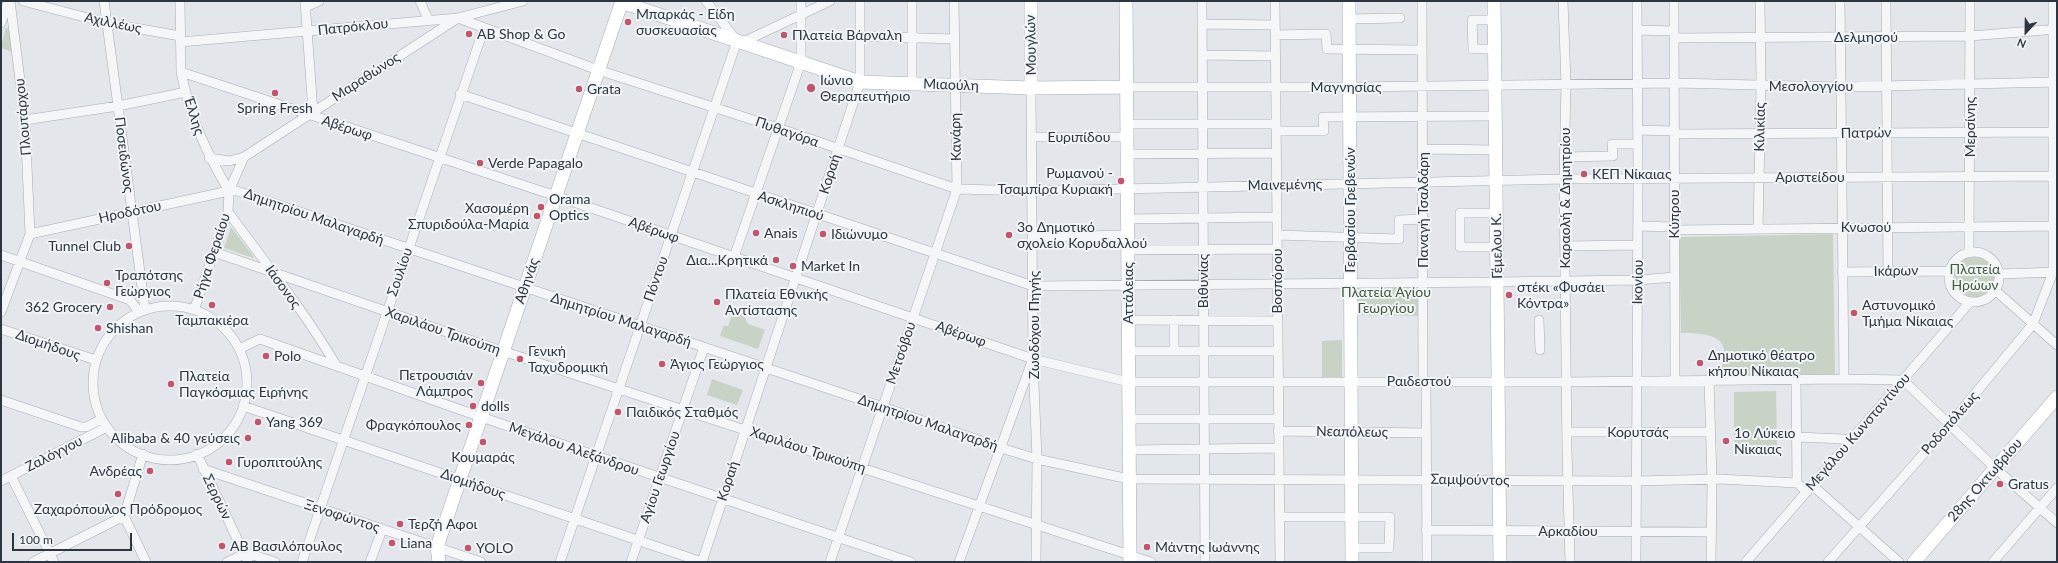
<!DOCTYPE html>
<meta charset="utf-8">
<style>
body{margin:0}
#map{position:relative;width:2058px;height:563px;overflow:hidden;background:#e3e6ea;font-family:Lato,sans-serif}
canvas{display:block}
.frame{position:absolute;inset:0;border:2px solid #2c3540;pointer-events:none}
.north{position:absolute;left:2006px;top:12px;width:40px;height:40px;-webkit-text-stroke:3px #f2f5f7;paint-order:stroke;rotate:202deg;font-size:11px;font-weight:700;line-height:16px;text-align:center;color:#2c3540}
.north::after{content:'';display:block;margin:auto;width:14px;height:18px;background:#2c3540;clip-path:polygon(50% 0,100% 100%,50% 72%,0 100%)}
.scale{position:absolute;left:12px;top:533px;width:120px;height:18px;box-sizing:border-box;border:2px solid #2c3540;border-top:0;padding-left:5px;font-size:12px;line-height:14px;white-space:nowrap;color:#2c3540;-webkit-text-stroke:3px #f2f5f7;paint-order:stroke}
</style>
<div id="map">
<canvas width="2058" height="563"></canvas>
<div class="frame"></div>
<div class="north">N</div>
<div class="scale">100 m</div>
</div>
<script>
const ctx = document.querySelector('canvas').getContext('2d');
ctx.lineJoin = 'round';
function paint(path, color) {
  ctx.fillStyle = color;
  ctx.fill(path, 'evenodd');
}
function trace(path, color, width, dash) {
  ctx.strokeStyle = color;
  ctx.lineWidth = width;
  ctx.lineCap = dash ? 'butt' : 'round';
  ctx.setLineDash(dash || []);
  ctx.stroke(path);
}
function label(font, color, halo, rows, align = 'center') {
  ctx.font = font + ' Lato,sans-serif';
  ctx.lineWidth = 4;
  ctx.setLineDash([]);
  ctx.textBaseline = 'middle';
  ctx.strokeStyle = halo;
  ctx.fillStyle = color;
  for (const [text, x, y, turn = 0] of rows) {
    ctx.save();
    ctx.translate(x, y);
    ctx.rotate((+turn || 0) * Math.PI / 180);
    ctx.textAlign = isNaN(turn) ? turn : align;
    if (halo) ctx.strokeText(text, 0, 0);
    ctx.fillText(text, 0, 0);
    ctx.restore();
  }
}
paint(new Path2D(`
 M6 27 10 31 12 52 1 48Z
 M231 227 254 257 253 258 224 248Z
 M1833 234 1835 374 1717 376C1737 338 1714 333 1681 333L1679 237Z
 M1953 277a22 22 0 1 1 44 0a22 22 0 1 1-44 0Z
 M1354 284 1419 285V316L1353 315Z
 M733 312 744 316 748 324 765 330 758 349 720 336 724 325 728 326Z
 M1342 340V377H1322V341Z
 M712 379 743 390 737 405 707 395Z
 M1776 391 1777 453 1734 452V392Z`), '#c9d3c5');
const street = new Path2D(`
 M23 1 107 23 180 36
 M104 1 145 310
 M180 1 181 72C190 117 206 152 229 191
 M305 1 313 112
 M420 1 428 19
 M1202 1 1205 562
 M1275 1 1280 562
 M1422 1 1423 378 1426 381 1427 562
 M1563 1 1566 84 1564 179 1567 450 1570 562
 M1674 1 1675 380
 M1840 1 1844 379
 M1886 1 1888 272
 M306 7 319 1
 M1349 19 1400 18
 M1495 20H1472L1473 49H1495
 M1 23 8 1
 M1202 24 1275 25
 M1637 30 1674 31
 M1275 35 1326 34 1327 49 1422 50
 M860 36 954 39
 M1674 38 1970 36 2057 29
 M180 42 458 18 523 1
 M741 43 830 1
 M1202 55 1275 56
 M181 72 556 196 1033 359 1129 382H1566L1844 379 1903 380 1995 468 2057 523
 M912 84V1
 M1126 87H1349L1674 83 1840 87 2057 82
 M1031 88 1033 359 1037 459 1036 562
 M460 94 1033 286 1497 282 1638 280 1675 277
 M25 120 118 106 186 92
 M1126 124H1276
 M1638 130 1674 131
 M1276 131H1324L1323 117 1496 116
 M1674 134 2057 132
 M1032 137H1127
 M1423 149 1496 150
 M1127 154 1276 153
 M1564 157 1613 156 1612 144H1638
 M209 158 229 161 244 157 458 18 598 70 778 128 957 189 1032 191 1564 179 2057 176
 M228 212C265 262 304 311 336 365
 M1497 213H1460V247H1497
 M1127 219 1277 217
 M1638 226 1675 227
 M1758 228 1761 86 1760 1
 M1674 230 2057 226
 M30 234 229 191H237L883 407 1001 448 1037 459 1129 479 1636 481 1720 479 1797 483 1806 491
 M1277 235 1399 239V220L1424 219
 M1033 237 1127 235
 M1565 246 1638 245
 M1128 250 1277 249
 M1949 277a25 25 0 1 1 50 0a25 25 0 1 1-50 0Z
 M214 252 493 348 1151 562
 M1969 252 1970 1
 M1 255 130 300 139 312
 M734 257 801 62V1
 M1842 272 1950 271
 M2000 274 2057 272
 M1996 291 2057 345
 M93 383a77 77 0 1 1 154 0a77 77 0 1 1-154 0Z
 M194 310 228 212 229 191 244 157
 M1 312 30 234 25 120 10 1
 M1128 320 1278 321
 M1174 320V351
 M1539 320 1540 350
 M1 329 96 360
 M239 349 260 339 481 417 911 562
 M1128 351H1278
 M1709 380 1712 480 1711 562
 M1796 380 1797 483
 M1 400 81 427H86L102 419
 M243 406 702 562
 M1129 419H1278
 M1278 431 1426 433
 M1567 432H1709
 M1797 437 1844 439 1850 441
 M1129 450 1279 448
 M197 454 248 562
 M203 469 481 562
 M11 476 54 562
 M1 481 107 427
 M1812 485 1899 562
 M124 516 143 454
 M124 516 146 562
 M1279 517H1390L1389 548H1352
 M1426 530 1711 532
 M33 562 124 516
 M227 562 247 553 275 562
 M302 562 484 28
 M370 562 382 530
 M560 562 737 41 706 1
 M631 562 704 347
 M702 562 860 82V1
 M830 562 957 189 954 1
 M959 562 1031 364
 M1636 562 1638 179 1637 1
 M1746 562 1970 302
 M1828 562 1949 425 2033 324 2053 272V1
 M1993 562 2057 488`);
const secondary = new Path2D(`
 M1031 1V88
 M1126 1 1130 562
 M1349 1 1352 562
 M1494 1 1500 562
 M621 2 860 82 1031 88 1126 87
 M439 562 437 547 622 1
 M1914 562 2057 397`);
trace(street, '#a8adb4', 10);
trace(secondary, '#a8adb4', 14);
trace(street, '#f5f6f8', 9);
trace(secondary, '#fff', 13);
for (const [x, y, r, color] of [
 [628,22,4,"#c3546d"],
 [469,34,4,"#c3546d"],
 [784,35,4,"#c3546d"],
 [811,88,5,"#c3546d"],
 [579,89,4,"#c3546d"],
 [275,93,4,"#c3546d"],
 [480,163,4,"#c3546d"],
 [1584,174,4,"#c3546d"],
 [1121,181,4,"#c3546d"],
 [541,207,4,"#c3546d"],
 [537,216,4,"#c3546d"],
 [756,233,4,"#c3546d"],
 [823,234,4,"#c3546d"],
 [1009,235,4,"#c3546d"],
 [129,246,4,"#c3546d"],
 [776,260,4,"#c3546d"],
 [793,266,4,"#c3546d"],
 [107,283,4,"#c3546d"],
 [1509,295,4,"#c3546d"],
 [717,302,4,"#c3546d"],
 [212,305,4,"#c3546d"],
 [110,307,4,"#c3546d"],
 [1854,313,4,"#c3546d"],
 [98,328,4,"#c3546d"],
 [266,356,4,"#c3546d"],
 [520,359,4,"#c3546d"],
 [1700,363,4,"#c3546d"],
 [662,364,4,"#c3546d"],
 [481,383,4,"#c3546d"],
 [171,384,4,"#c3546d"],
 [473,406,4,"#c3546d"],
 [618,412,4,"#c3546d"],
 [258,422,4,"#c3546d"],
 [469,425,4,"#c3546d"],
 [248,438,4,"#c3546d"],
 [1726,441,4,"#c3546d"],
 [483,442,4,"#c3546d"],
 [229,462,4,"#c3546d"],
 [150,471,4,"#c3546d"],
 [2000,484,4,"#c3546d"],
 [118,494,4,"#c3546d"],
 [400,524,4,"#c3546d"],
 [392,543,4,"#c3546d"],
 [222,546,4,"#c3546d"],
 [1147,547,4,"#c3546d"],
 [468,548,4,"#c3546d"]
]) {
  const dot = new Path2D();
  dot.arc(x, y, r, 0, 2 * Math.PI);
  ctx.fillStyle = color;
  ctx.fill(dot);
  trace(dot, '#f2f5f7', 1.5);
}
label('14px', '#2c3540', '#f2f5f7', [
 ["Μπαρκάς - Είδη",636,14],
 ["συσκευασίας",636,30],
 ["ΑΒ Shop & Go",477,34],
 ["Πλατεία Βάρναλη",792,35],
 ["Ιώνιο",820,80],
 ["Θεραπευτήριο",820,96],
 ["Grata",587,89],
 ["Spring Fresh",275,108,"center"],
 ["Verde Papagalo",488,163],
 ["Ρωμανού -",1113,173,"right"],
 ["Τσαμπίρα Κυριακή",1113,189,"right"],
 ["ΚΕΠ Νίκαιας",1592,174],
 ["Orama",549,199],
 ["Optics",549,215],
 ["Χασομέρη",529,208,"right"],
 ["Σπυριδούλα-Μαρία",529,224,"right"],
 ["3ο Δημοτικό",1017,227],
 ["σχολείο Κορυδαλλού",1017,243],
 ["Anais",764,233],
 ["Ιδιώνυμο",831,234],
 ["Tunnel Club",121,246,"right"],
 ["Δια...Κρητικά",768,260,"right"],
 ["Market In",801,266],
 ["Τραπότσης",115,275],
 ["Γεώργιος",115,291],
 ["στέκι «Φυσάει",1517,287],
 ["Κόντρα»",1517,303],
 ["Πλατεία Εθνικής",725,294],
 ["Αντίστασης",725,310],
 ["Αστυνομικό",1862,305],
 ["Τμήμα Νίκαιας",1862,321],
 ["362 Grocery",102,307,"right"],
 ["Ταμπακιέρα",212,320,"center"],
 ["Shishan",106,328],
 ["Γενική",528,351],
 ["Ταχυδρομική",528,367],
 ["Δημοτικό θέατρο",1708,355],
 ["κήπου Νίκαιας",1708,371],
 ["Polo",274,356],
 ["Άγιος Γεώργιος",670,364],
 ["Πετρουσιάν",473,375,"right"],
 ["Λάμπρος",473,391,"right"],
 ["Πλατεία",179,376],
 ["Παγκόσμιας Ειρήνης",179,392],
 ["dolls",481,406],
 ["Παιδικός Σταθμός",626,412],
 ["Yang 369",266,422],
 ["Φραγκόπουλος",461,425,"right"],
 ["1ο Λύκειο",1734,433],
 ["Νίκαιας",1734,449],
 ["Alibaba & 40 γεύσεις",240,438,"right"],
 ["Κουμαράς",483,457,"center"],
 ["Γυροπιτούλης",237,462],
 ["Ανδρέας",142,471,"right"],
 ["Gratus",2008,484],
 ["Ζαχαρόπουλος Πρόδρομος",118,509,"center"],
 ["Τερζή Αφοι",408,524],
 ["Liana",400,543],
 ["ΑΒ Βασιλόπουλος",230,546],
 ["Μάντης Ιωάννης",1155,547],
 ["YOLO",476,548]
], 'left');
label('14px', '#2c3540', '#f2f5f7', [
 ["Αχιλλέως",113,23,12],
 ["Πατρόκλου",353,27,-6],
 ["Δελμησού",1866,37],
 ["Μουγλών",1031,45,-91],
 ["Μαραθώνος",366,77,-33],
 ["Μιαούλη",951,85,2],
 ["Μεσολογγίου",1811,86],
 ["Μαγνησίας",1346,87],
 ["Έλλης",194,116,73],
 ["Πλουτάρχου",23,117,-95],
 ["Κιλικίας",1760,127,-89],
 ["Μερσίνης",1970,127,-90],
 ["Αβέρωφ",347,128,18],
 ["Πυθαγόρα",787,132,19],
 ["Πατρών",1866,133,-1],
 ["Κανάρη",956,137,-91],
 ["Ευριπίδου",1079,137],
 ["Ποσειδώνος",124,155,83],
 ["Κοραή",830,174,-72],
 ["Αριστείδου",1810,177],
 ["Μαινεμένης",1285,185,-1],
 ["Καραολή & Δημητρίου",1565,198,-90],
 ["Ασκληπιού",791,206,18],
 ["Γερβασίου Γρεβενών",1350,210,-90],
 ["Παναγή Τσαλδάρη",1423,210,-90],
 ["Ηροδότου",130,212,-12],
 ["Κύπρου",1674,214,-90],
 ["Δημητρίου Μαλαγαρδή",314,217,19],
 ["Κνωσού",1866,227],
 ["Αβέρωφ",654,230,19],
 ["Γέμελου Κ.",1497,246,-91],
 ["Ρήγα Φεραίου",212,256,-72],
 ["Ικάρων",1896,271,-1],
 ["Σουλίου",400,272,-71],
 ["Πόντου",656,279,-71],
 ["Αθηνάς",527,281,-71],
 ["Βιθυνίας",1203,281,-90],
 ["Βοσπόρου",1277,281,-90],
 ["Ικονίου",1638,282,-89],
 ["Ιάσονος",283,287,54],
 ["Αττάλειας",1128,293,-90],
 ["Δημητρίου Μαλαγαρδή",621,320,18],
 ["Ζωοδόχου Πηγής",1034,325,-90],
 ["Χαριλάου Τρικούπη",443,331,19],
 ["Αβέρωφ",961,334,19],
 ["Διομήδους",48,345,19],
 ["Μετσόβου",901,353,-71],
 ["Ραιδεστού",1419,381],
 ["Δημητρίου Μαλαγαρδή",928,423,19],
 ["Ροδοπόλεως",1950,423,-49],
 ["Νεαπόλεως",1352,432,1],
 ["Κορυτσάς",1638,432],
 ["Μεγάλου Κωνσταντίνου",1858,432,-49],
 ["Μεγάλου Αλεξάνδρου",574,449,19],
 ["Χαριλάου Τρικούπη",808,450,18],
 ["Ζαλόγγου",54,454,-27],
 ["Αγίου Γεωργίου",660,477,-71],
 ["Σαμψούντος",1470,480,1],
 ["28ης Οκτωβρίου",1985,480,-49],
 ["Κοραή",728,481,-72],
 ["Διομήδους",473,484,19],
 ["Σερρών",217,497,64],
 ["Ξενοφώντος",342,516,18],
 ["Αρκαδίου",1568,531]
]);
label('14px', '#435b3b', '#f2f5f7', [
 ["Πλατεία",1975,269],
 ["Ηρώων",1975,285],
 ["Πλατεία Αγίου",1386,292],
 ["Γεωργίου",1386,308]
]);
</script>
